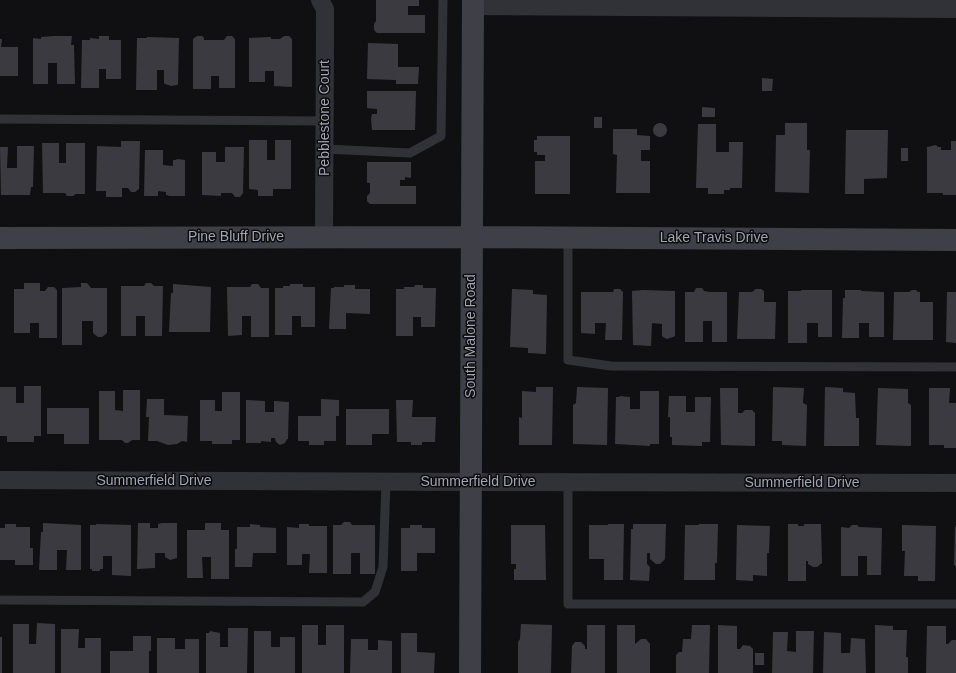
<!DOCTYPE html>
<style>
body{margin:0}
canvas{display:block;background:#101012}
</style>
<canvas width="956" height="673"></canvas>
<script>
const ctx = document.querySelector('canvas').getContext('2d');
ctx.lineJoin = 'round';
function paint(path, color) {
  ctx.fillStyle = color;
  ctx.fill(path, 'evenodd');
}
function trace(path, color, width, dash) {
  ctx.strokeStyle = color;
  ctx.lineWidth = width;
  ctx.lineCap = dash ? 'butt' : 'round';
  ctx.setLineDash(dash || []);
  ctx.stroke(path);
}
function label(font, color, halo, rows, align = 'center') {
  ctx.font = font + ' Arial,sans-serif';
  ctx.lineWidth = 3;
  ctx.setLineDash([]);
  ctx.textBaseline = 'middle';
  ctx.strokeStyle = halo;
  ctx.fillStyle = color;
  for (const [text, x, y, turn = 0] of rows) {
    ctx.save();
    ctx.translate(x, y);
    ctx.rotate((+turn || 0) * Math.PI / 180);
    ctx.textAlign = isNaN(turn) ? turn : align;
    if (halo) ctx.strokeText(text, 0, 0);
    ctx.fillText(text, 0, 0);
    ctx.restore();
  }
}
paint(new Path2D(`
 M376 0H419V6H408V15H425V33H377L374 30V24L376 21Z
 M55 36H72L71 45H74L75 84H57V63H48V84H33V38L41 39V37Z
 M99 36H109V40H121V79H106V69H99V88H81L82 40H90V38L99 39Z
 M197 36H202L204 38V40H224L227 36H232L235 39V88H219V76H211V89H193V39Z
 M284 36H289L292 39V87L274 86V71H265V82H249V38L271 37V39H280Z
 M147 37 179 38 178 84 177 85 171 86 165 84 164 83V70H157V90H136L137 38H147Z
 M0 39H2L1 47H18V76H0Z
 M368 43 398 44V67H419L418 84H396V80L367 79Z
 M762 78 773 79 772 91H762Z
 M367 91H416L415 130H372L371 119 372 114H377V109L367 108Z
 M702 107 715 108V117H702Z
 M594 117H602V128H594Z
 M653 130a7 7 0 1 1 14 0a7 7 0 1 1-14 0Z
 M785 123H807V150H810L809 193 775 192 776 135H785Z
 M698 124H716V152H729V142H743L742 188H730V190H724V194H708V188H696Z
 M613 129H637V135L650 136V150H641V161H650V193H616L617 155 613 154Z
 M846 130H888L887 178 864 179V194H845Z
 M537 136H570V194H535V161H545V155H537V152H534V140H537Z
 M249 140H267V160H275V140H291V189H273V196H258V190L249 189Z
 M121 141H140L139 189 135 192H131L128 188H122V197H106V191H96L97 146 121 147Z
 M951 141H956V195H943V193H927V147L936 145 938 147H941V150H951Z
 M42 143H59V163H66V143H85V194H76L73 196H67L65 193H43Z
 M17 146H34L33 187H31L30 195H1L0 147H8L7 168H17Z
 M225 147H244L243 193 240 197H235L232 193H221V196L202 195V152H216V162H225Z
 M901 148H908V161H901Z
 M145 150H163V165L173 166V160H176L177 159 185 160V196H170L166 195V192L158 191V196H144Z
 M367 162H411V178L405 177V180H400V186H416V204H370L367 201V196L370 193V183H367Z
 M24 283H40V291H45L48 287H54L57 290V338H39V323H30V333H14V289H24Z
 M81 283H87L91 288H107V333L102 337H98L93 333V321H82V345H62V288L81 287Z
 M146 283H151L154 286H163L162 336H145V316H136V336H121V286H144Z
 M173 284 211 287 210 332H169L171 293H173Z
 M252 284H258L261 288H269V337H251V316H242V335L228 336 227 287H250Z
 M290 284H303V287H315V327H301V316H292V335H275V288H283V286H290Z
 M344 285H355V289H370V314L346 313V329H329L331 288H334V287H344Z
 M415 285H423V288H436L435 327H421V317H413V336H396V289H404V287H414Z
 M696 288H702L704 291 710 292H727V342H712V321H703V342H685V292H694Z
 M512 289 533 290V294L547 295 546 354 528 353V348L510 347Z
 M614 289H620L623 292 622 340H605L606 323H595V334L581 333V292H613Z
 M756 289H761L764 291V302H776L775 339H737L739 292H752Z
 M643 290 675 291V336L673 337 667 339 663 337 662 336V324L652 323 651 346 633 345 632 291Z
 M801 290H832V337H818V323H807V343H788V291H801Z
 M845 290H861V291L884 292V337H869V323H859V338H842L843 298H845Z
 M912 290H916L918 292H920V302H933V340H893L894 292H909Z
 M947 292H956V343L946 342Z
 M24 386H41V436H34V442H7V436H0V387H16V403H24Z
 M536 387H553L552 445H519V417L522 418V391L536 392Z
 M577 387 608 388 607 445 573 444V405L576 403Z
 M773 387 804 388 803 403 807 405 806 446 782 445V441H772Z
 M825 387 843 388V392L855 393 856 418H859V446H824Z
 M720 388H738V413H742L745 410H752L755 413V446L721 445Z
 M878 388 908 389V403L911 405V446L876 445Z
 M929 388H950L949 403H956V448H944V445H929Z
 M123 390H140V440H132L128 443H125L122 440H99V391H115V410L123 411Z
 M640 391H659V444H650V446L615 444 616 397H619L620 396 630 397V409H640Z
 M222 392H240V440H232V444H212V441H200V400H215V411H222Z
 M669 396H686V412H695V397H711L710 442H702V446L672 445V437H670V417H668Z
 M147 399H164V415L188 416 187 442 182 441 177 444 168 445 157 441H148L149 417H146Z
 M321 399 339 400V416H336V441H324V445H309V441H298V416H321Z
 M246 400 265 401V412H274V401L289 402 288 439H287L285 443 280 445 276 442 275 438H271V442L261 441V443H246Z
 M396 400H413L412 417H436L435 442H422V445H411V442H397Z
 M47 408H89V444H64V434H47Z
 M346 409H389V434H372V445H346Z
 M344 522H350L352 525H375V574H360V553H351V574H333V525H341Z
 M43 523 81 525V570H66L67 550H57V570H39L41 532H43Z
 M138 523H150V528H158V524L162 523H177V558L170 560 165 557V553H155V568L137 569Z
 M205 523H221V530H229V579H211V557H202L203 578H187V530H205Z
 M5 524H16V527H30V548H33V565H15V560H0V528H5Z
 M96 524 131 525V576L112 575V556H103V569H100V571H92V569H90V525H96Z
 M250 524 260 525V527L276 528V553H253L252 567H235V549H237V527H250Z
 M299 524H309V526H327V573H309L310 554H302V565H287V527L299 528Z
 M608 524H624L623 580H604V559H589V525H608Z
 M633 524H666L665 559 660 564H656L650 559V553H647V564L650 567 649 581 630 580 631 529H633Z
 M699 524H718L717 563H715V580H684L685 525H699Z
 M788 524H798V526H804V524H821L822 563 817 567H813L808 564V561H806V581H788Z
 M410 525H422V528H435V553H417V571H401V528H410Z
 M511 525H545L546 580H514V569H516V564H511Z
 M737 525 770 526 769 553H767V576L753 575V581L736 580Z
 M852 525H857L859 527 882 528 881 575H867V556H858V576H841V527L849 528Z
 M902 525 936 526 935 581H918V576H904L905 551H902Z
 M955 526H956V566L954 565Z
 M37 623 55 624V673H13V624H29V644H36Z
 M521 624 552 625 551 673H518V642L520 639Z
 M302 625H318V645H326V625H344V673H302Z
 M587 625H605V673H571L572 646 575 642H581L585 646V649H587Z
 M617 625H635V644L641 639H646L650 644V673H617Z
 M692 625H710L709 673H676V655L679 652H682L683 639H691Z
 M718 625 737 626V649H740L743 645 750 646 753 649V673H718Z
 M875 625 893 626V630H907L906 657H908V673H875Z
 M927 626H946V644H948L952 640H956V673H926Z
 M228 628H248L247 673H206V633H209L210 631 220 633V647H228Z
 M61 629H79L78 648H85V638H101V673H61Z
 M254 631H271V647H280V637H295V673H254Z
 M796 631H814L813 673H772L773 632H788L787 651 796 652Z
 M824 632 841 633V653H850L851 638 865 639 866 673H823Z
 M401 633H417V652L435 653 434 673H401Z
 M133 636H151V651H149V673H110V651H133Z
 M0 637H2V673H0Z
 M157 638H175V649H185V639H199V673H157Z
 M351 639H368V650H378V640L392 641V673H350Z
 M755 653H764V665H755Z`), '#3a3a40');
trace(new Path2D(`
 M0 119 325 121
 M325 149 410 153 441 136 443 0
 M568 237V360L611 366 956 367
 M568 482V604H956
 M0 600 363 602 375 592 383 567 386 482`), '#313237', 9);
trace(new Path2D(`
 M320 0 325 9V35L324 237
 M473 6 956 9
 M0 480 471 482 956 483`), '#313237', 18);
trace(new Path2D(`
 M0 238 471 237 956 240
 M470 673 473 0`), '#3f4047', 22);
label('14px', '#a1a5b4', '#0c0b0d', [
 ["Pebblestone Court",325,118,-90],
 ["Pine Bluff Drive",236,237],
 ["Lake Travis Drive",714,238],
 ["South Malone Road",471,336,-90],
 ["Summerfield Drive",154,481],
 ["Summerfield Drive",478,482],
 ["Summerfield Drive",802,483]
]);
</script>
